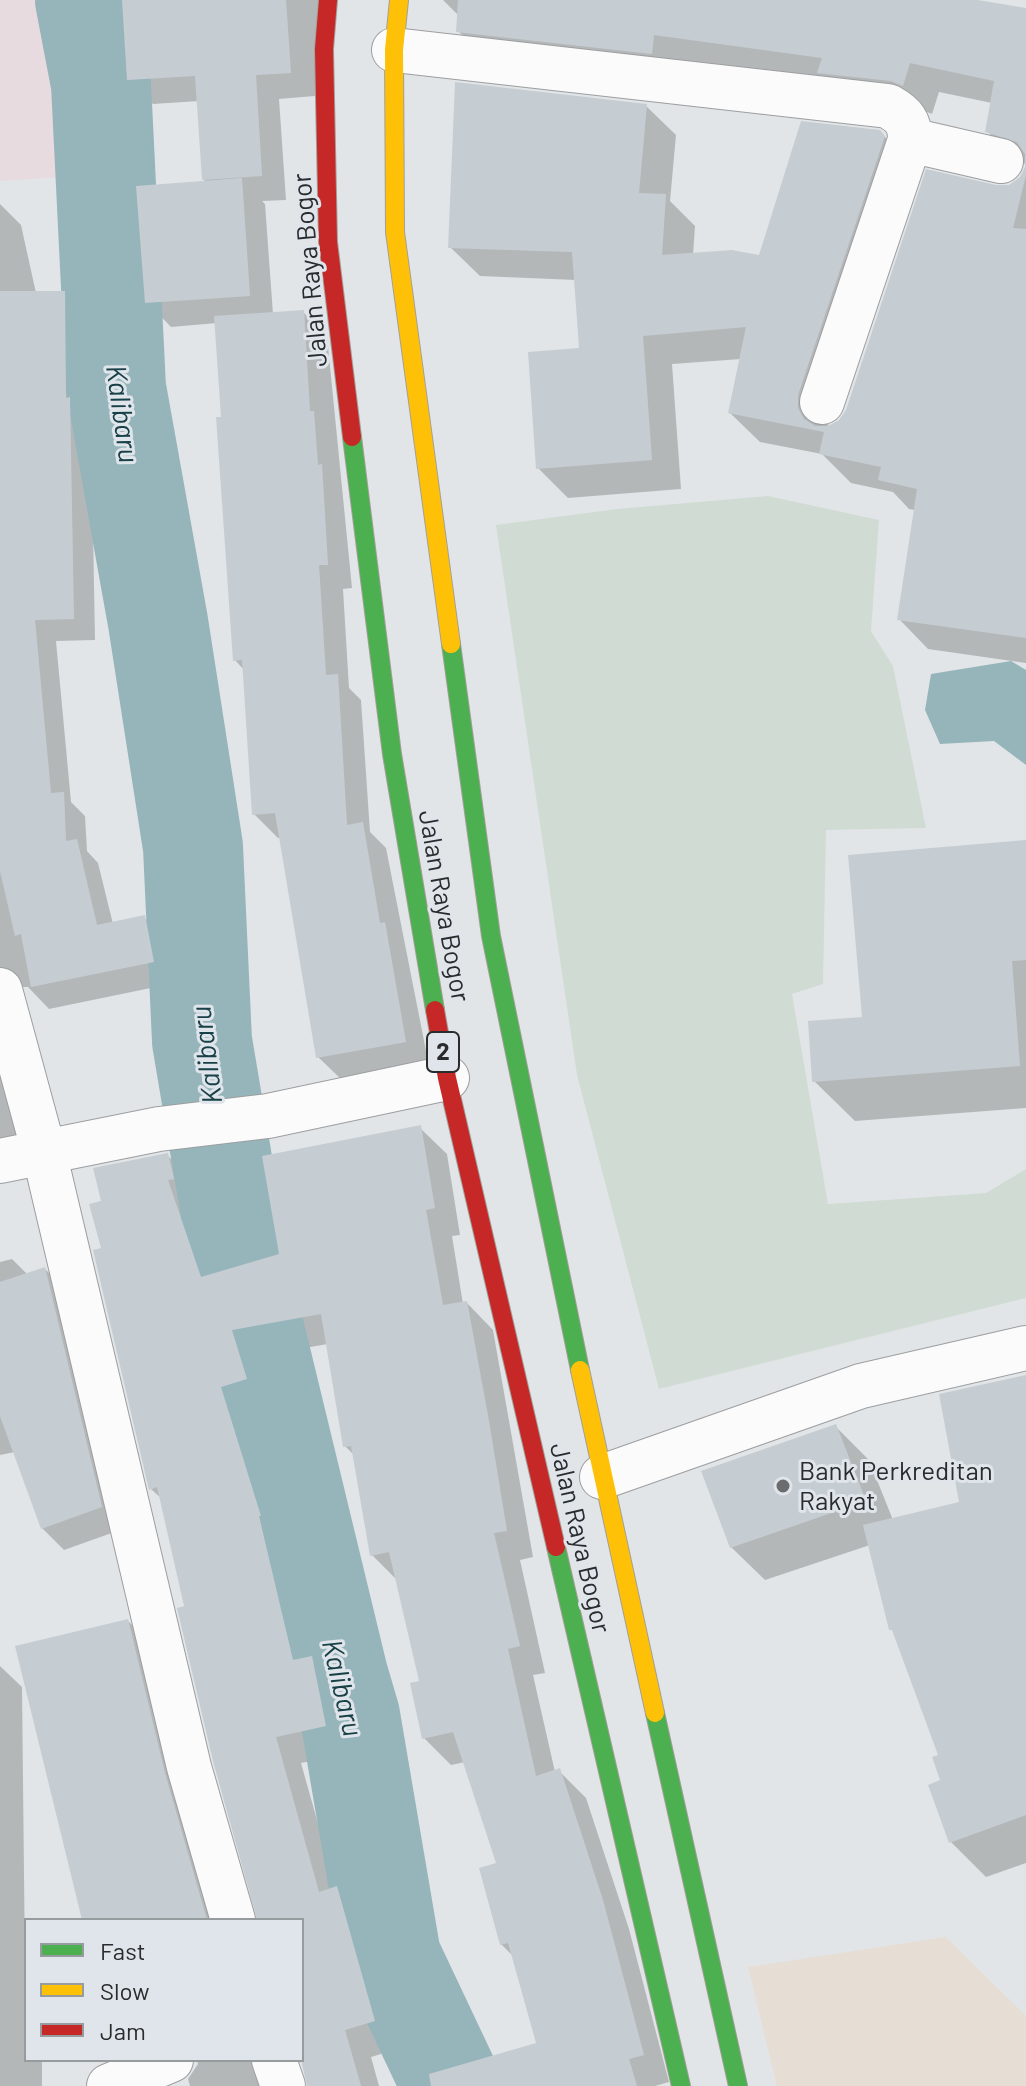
<!DOCTYPE html>
<style>
body{margin:0}
#map{position:relative;width:1026px;height:2086px;overflow:hidden;background:#e2e5e7;font-family:Barlow,sans-serif}
canvas{display:block}
.legend{position:absolute;left:24px;top:1918px;width:280px;height:144px;box-sizing:border-box;background:#dfe5ea;border:2px solid #969b9e;margin:0;padding:10px 14px;list-style:none;font-size:24px;color:#292b2d}
.legend li{display:flex;align-items:center;gap:16px;height:40px}
.legend b{width:40px;border:2px solid #969b9e}
</style>
<div id="map">
<canvas width="1026" height="2086"></canvas>
<ul class="legend">
<li><b style="height:10px;background:#4caf50"></b>Fast</li>
<li><b style="height:10px;background:#ffc107"></b>Slow</li>
<li><b style="height:10px;background:#c62828"></b>Jam</li>
</ul>
</div>
<script>
const ctx = document.querySelector('canvas').getContext('2d');
ctx.lineJoin = 'round';
function paint(path, color) {
  ctx.fillStyle = color;
  ctx.fill(path, 'evenodd');
}
function trace(path, color, width, dash) {
  ctx.strokeStyle = color;
  ctx.lineWidth = width;
  ctx.lineCap = dash ? 'butt' : 'round';
  ctx.setLineDash(dash || []);
  ctx.stroke(path);
}
function label(font, color, halo, rows, align = 'center') {
  ctx.font = font + ' Barlow,sans-serif';
  ctx.lineWidth = 6;
  ctx.setLineDash([]);
  ctx.textBaseline = 'middle';
  ctx.strokeStyle = halo;
  ctx.fillStyle = color;
  for (const [text, x, y, turn = 0] of rows) {
    ctx.save();
    ctx.translate(x, y);
    ctx.rotate((+turn || 0) * Math.PI / 180);
    ctx.textAlign = isNaN(turn) ? turn : align;
    if (halo) ctx.strokeText(text, 0, 0);
    ctx.fillText(text, 0, 0);
    ctx.restore();
  }
}
paint(new Path2D(`
 M946 1937 1026 2016V2086H777L748 1967Z`), '#e6ddd5');
paint(new Path2D(`
 M0 0H72L93 175 0 181Z`), '#e8dbdf');
paint(new Path2D(`
 M768 496 879 520 871 631 893 666 926 828 826 830 823 984 792 994 828 1204 986 1193 1026 1169V1298L659 1389 577 1075 496 525 617 509Z`), '#d0dcd3');
paint(new Path2D(`
 M1011 661 1026 670V765L994 741 940 744 925 710 931 674Z`), '#96b5bb');
paint(new Path2D(`
 M124 0H321L315 96 279 99 286 200 262 201 265 204 273 314 303 312 327 336 352 588 343 589 349 688 361 700 370 832 386 848 429 1066 343 1081 318 1057 281 838H278L254 814 244 670 235 660 217 323 171 327 147 302 207 183 204 180 199 101 153 104 129 80Z
 M443 0H966L1026 10V164L1017 161 987 131 992 103 939 92 932 114 922 110 488 61 458 31 459 16Z
 M646 106 676 135 670 201 695 226 693 255 761 257 883 135 912 165 827 429 839 423 995 187H1008L1021 179 1026 169V663L928 649 899 619 915 510 909 509 893 492 851 483 822 454 760 442 730 413 741 359 672 364 681 489 568 498 538 468 581 350 576 280 480 276 450 247Z
 M0 204 21 225 36 293H64L86 315 88 418 91 422 95 640 56 641 71 802 85 816 87 851 98 863 113 924 144 918 166 940 175 983 49 1009 28 987H17L0 1002Z
 M1026 842V1108L855 1121 814 1081Z
 M0 1030 31 1146 0 1156Z
 M420 1128 447 1154 460 1235 452 1236 463 1304 467 1303 493 1330 533 1557 520 1560 545 1673 533 1675 555 1772 559 1771 586 1798 629 1929 669 2082 655 2086H519L538 2044 513 1956 501 1944 499 1864 465 1762 451 1765 424 1738 422 1683 398 1581 372 1555 355 1456 345 1446 328 1344 257 1356 272 1406 246 1414 287 1542 285 1543 312 1659 339 1685 352 1753 301 1763 336 1888 364 1916 401 2048 371 2057 379 2086H309L303 2062 292 2063 276 2086H190L188 2079 198 2064 197 2060H302V1920H259L162 1499 151 1489 104 1249V1203L167 1155 194 1182 199 1205 193 1206 216 1274 281 1255Z
 M12 1259 28 1275 45 1269 67 1291 123 1529 64 1550 42 1528 15 1452 0 1455V1262Z
 M1026 1378V1863L986 1877 951 1842 940 1756 895 1633 891 1629 870 1545 765 1580 731 1547 835 1426 869 1460 893 1520 961 1503Z
 M128 1621 155 1648 225 1920H84Z
 M0 1666 22 1687 26 2060H42V2086H0Z`), '#0003');
trace(new Path2D(`
 M85 0 101 84 116 388 158 622 193 847 202 1041 242 1279 338 1675 350 1716 391 1957 452 2086`), '#96b5bb', 100);
paint(new Path2D(`
 M122 0H286L291 73 256 75 262 176 202 180 195 76 127 80Z
 M458 0H978L1026 8V175L1013 228 1026 229V638L897 620 917 489 878 480 881 467 819 454 824 432 728 413 746 327 643 336 652 460 536 469 528 352 579 348 572 252 448 248 455 82 647 104 639 193 666 194 662 255 732 250 759 255 801 121 880 130 885 136 798 395V408L804 419 815 426H828L839 420 846 410 926 169 996 185H1009L1020 177 1025 167V154L1017 142 985 132 994 81 910 63 903 86 891 81 817 73 822 58 654 35 652 54 456 32Z
 M242 178 250 296 145 303 136 186Z
 M0 291H65L66 398 70 397 74 619 35 620 51 793 64 792 66 841 77 839 97 925 145 915 154 962 31 987 21 934 15 936 0 871Z
 M304 310 310 411H314L318 465 322 464 328 565H319L326 675 338 674 347 825 363 822 380 923 385 922 406 1042 316 1058 275 813 252 815 242 660 233 661 216 417H221L214 316Z
 M1026 840V960L1012 961 1020 1066 812 1082 808 1021 862 1017 848 855Z
 M421 1125 435 1208 426 1210 443 1305 467 1301 489 1421 507 1531 494 1533 520 1646 508 1649 536 1776 560 1768 603 1900 644 2055 629 2059 637 2086H431L429 2074 536 2043 508 1943 500 1945 479 1868 496 1863 453 1732 422 1739 410 1683 419 1681 389 1552 370 1556 351 1446 343 1447 321 1314 232 1330 247 1379 221 1387 261 1516H259L293 1660 312 1656 326 1726 276 1737 319 1892 337 1886 375 2021 345 2030 361 2086H307L302 2064V1920H257L213 1761 177 1608 184 1606 157 1487 149 1490 93 1250 101 1248 89 1204 101 1201 93 1168 168 1153 174 1179 168 1180 201 1277 279 1254 262 1156Z
 M45 1267 102 1507 41 1529 0 1416V1282Z
 M1026 1375V1815L949 1843 928 1785 940 1780 932 1757 938 1755 892 1630H889L863 1525 959 1502 939 1394Z
 M836 1424 866 1501 730 1548 701 1471Z
 M128 1619 165 1773 207 1920H82L15 1646Z`), '#c6cdd2');
const street = new Path2D(`
 M394 50 888 106C904 115 910 122 910 140L822 402
 M910 140 1001 161
 M0 990 44 1152 189 1767 233 1920
 M0 1161 159 1129 268 1116 447 1078
 M602 1477 861 1386 1026 1348
 M274 2060 283 2086
 M109 2086 171 2060`);
const fast = new Path2D(`
 M352 437 392 754 435 1010
 M451 644 491 936 580 1370
 M556 1547 681 2086
 M655 1713 738 2086`);
const slow = new Path2D(`
 M399 0 394 50 395 232 451 644
 M580 1370 655 1713`);
const jam = new Path2D(`
 M328 0 324 49 328 242 352 437
 M435 1010 447 1078 556 1547`);
trace(street, '#9c9ea0', 46);
trace(fast, '#a39f99', 20);
trace(slow, '#a39f99', 20);
trace(jam, '#a39f99', 20);
trace(street, '#fbfbfb', 44);
trace(fast, '#4caf50', 18);
trace(slow, '#ffc107', 18);
trace(jam, '#c62828', 18);
for (const [x, y, r, color] of [
 [783,1486,8,"#6a6c6e"]
]) {
  const dot = new Path2D();
  dot.arc(x, y, r, 0, 2 * Math.PI);
  ctx.fillStyle = color;
  ctx.fill(dot);
  trace(dot, '#dfe5ea', 3);
}
for (const [x, y, w] of [
 [443,1052,32]
]) {
  const box = new Path2D();
  box.roundRect(x - w / 2, y - 20, w, 40, 6);
  ctx.fillStyle = '#dfe5ea';
  ctx.fill(box);
  trace(box, '#292b2d', 2);
}
label('bold 24px', '#292b2d', null, [
 ["2",443,1052]
]);
label('26px', '#292b2d', '#dfe5ea', [
 ["Jalan Raya Bogor",310,270,-95],
 ["Jalan Raya Bogor",444,906,80],
 ["Jalan Raya Bogor",580,1538,77]
]);
label('26px', '#292b2d', '#dfe5ea', [
 ["Bank Perkreditan",799,1471],
 ["Rakyat",799,1501]
], 'left');
label('italic 28px', '#174047', '#dfe5ea', [
 ["Kalibaru",122,414,82],
 ["Kalibaru",207,1055,-97],
 ["Kalibaru",342,1688,77]
]);
</script>
